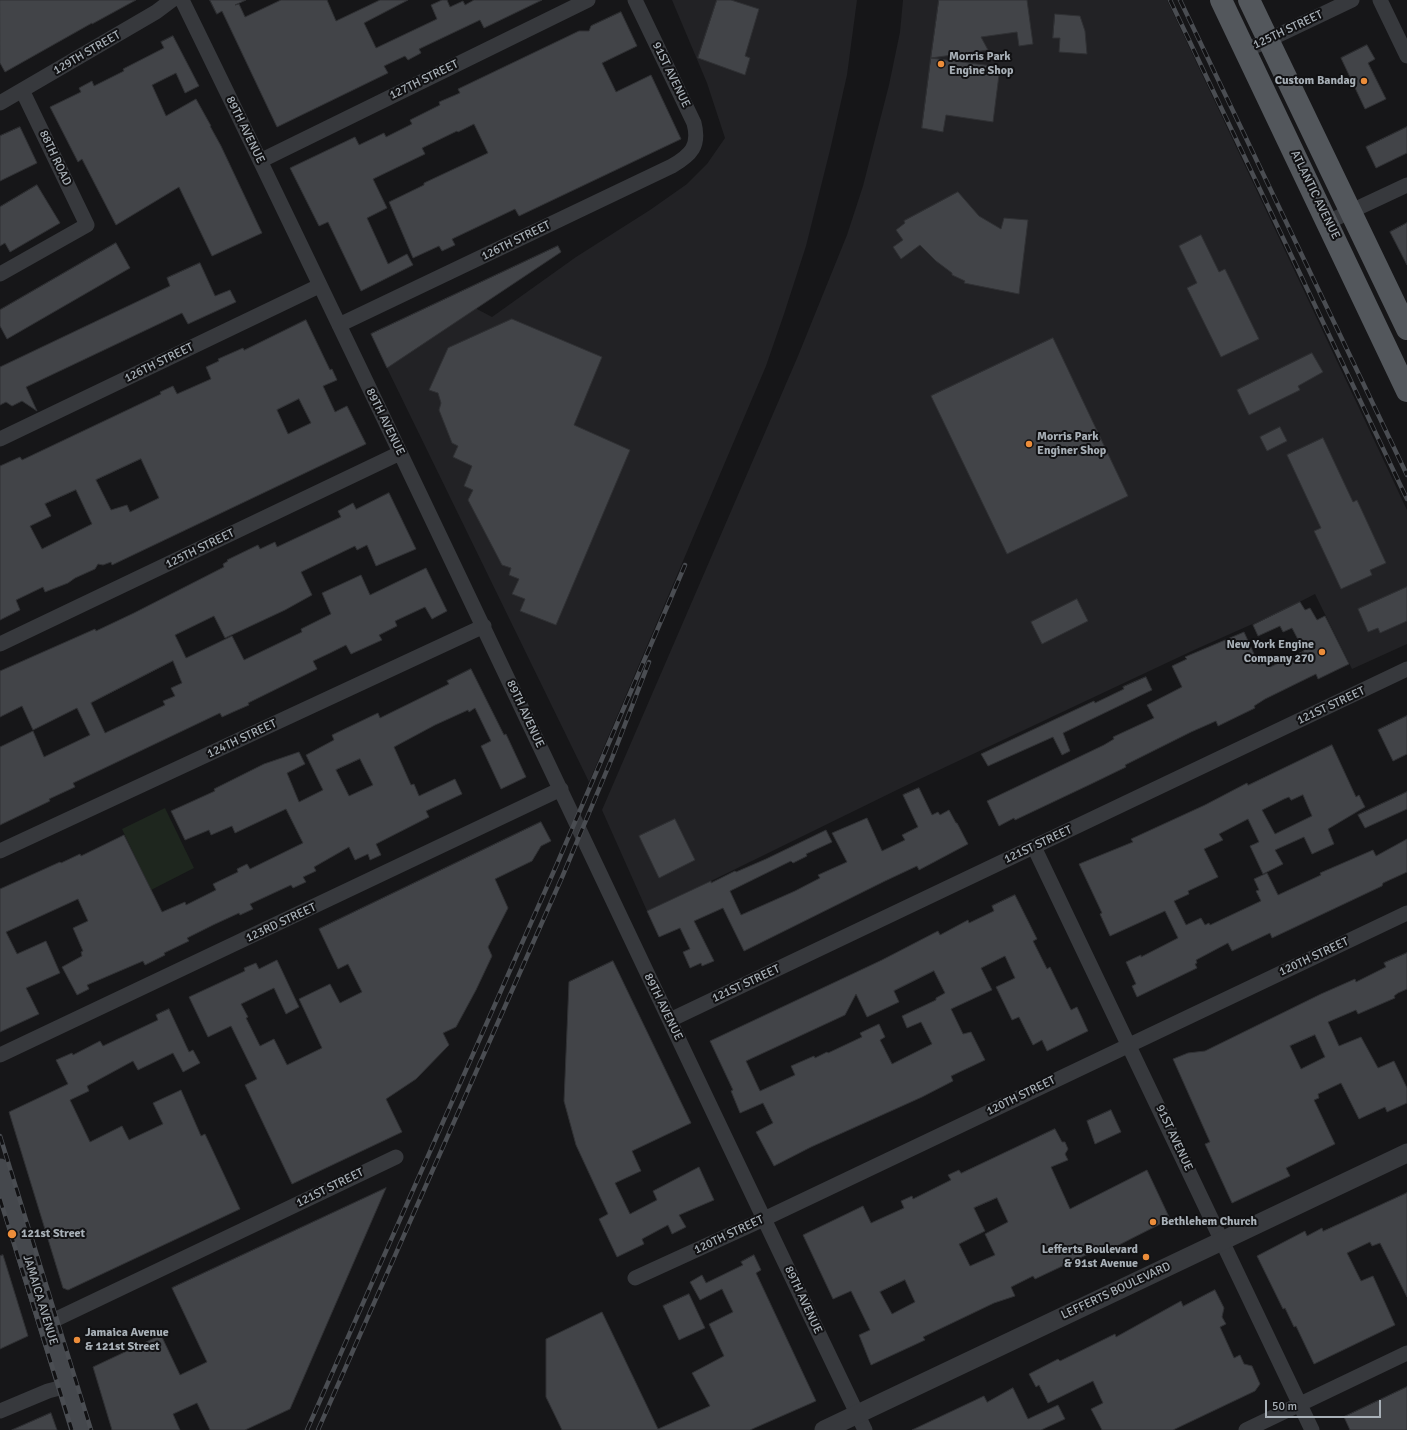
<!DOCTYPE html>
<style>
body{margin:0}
#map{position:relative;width:1407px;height:1430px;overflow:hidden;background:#161618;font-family:Signika,sans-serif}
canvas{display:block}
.scale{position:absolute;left:1265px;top:1400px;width:116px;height:18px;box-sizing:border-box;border:2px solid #a8b0b7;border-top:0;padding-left:5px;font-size:12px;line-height:14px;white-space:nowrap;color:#a8b0b7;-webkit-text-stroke:3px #111113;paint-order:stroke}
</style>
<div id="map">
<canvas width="1407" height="1430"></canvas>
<div class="scale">50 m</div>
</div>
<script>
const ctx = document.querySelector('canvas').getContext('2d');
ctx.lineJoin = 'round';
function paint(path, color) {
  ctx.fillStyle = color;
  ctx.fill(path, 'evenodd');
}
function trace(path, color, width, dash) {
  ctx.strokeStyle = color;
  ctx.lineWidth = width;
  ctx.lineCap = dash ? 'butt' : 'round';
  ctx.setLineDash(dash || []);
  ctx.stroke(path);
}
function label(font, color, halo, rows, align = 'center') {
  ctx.font = font + ' Signika,sans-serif';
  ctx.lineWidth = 4;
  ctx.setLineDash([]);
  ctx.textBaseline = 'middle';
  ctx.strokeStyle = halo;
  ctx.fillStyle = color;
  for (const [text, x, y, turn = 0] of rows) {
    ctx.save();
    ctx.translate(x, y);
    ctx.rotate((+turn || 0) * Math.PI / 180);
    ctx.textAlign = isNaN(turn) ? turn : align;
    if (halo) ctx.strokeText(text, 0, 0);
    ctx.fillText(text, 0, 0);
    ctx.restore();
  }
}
paint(new Path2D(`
 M672 0H857L847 75 831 146 806 246 784 314 766 366 589 782 387 368 475 308 492 317 576 257 650 210 687 184 707 164 725 138 707 83Z
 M903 0H1167L1407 510V644L1352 669 1315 594 1284 610 1194 650 903 787 711 881 647 911 602 810 798 356 847 235 863 186 889 85 900 32Z`), '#222225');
paint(new Path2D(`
 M165 808 194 868 151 890 122 829Z`), '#1e261e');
const building = new Path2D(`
 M0 0H136L92 24V23L5 72 0 63Z
 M210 0H246L235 5 239 4 245 17 281 0H327L336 21 380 0H408L364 23 376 48 437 19 431 5 442 0H447L450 7 463 1 465 5 474 0H542L484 28 480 20 419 49 421 53 408 60 405 56 384 66 388 73 277 127 222 11 217 14Z
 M717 0H731L759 9 745 56 750 58 745 75 698 58Z
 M939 0H1027L1033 44 1019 46 1017 32 981 37 988 50 931 58Z
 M621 12 637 46 602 63 616 92 651 75 681 139 519 216 515 209 452 239 455 245 442 251 439 246 413 258 389 202 424 185V183L488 153 474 124 458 132 457 131 422 148 425 154 373 179 387 208 367 218 388 264 407 254 413 265 361 291 328 222 319 226 290 168 355 137 359 145 384 133 386 137 412 124 410 120 440 105 439 102 460 93 458 89 579 31H589L591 26Z
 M1055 14 1080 16 1085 31 1087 54 1059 52 1060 38H1053Z
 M173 36 199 86 185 93 176 73 152 85 166 116 196 99 211 126H210L221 146 262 233 212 256 179 187 116 225 82 159 78 162 50 107 81 92 79 88 92 81 94 86 124 71 123 69 164 48 161 42Z
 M1367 45 1375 59 1368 63 1386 99 1365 109 1341 58Z
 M931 58 1000 67 993 122 946 115 943 132 922 128Z
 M20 127 37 163 0 181V136Z
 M1407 127V153L1376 168 1366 147Z
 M37 185 60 223 10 252 5 243 0 246V207Z
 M958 192 979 216 1001 229 1004 218 1028 220 1019 294 964 283 965 281 952 275V273L936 261 920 245 901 259 893 247 903 240 896 230 905 223 904 221Z
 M1407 223V265L1390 232Z
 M1201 235 1219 272 1225 269 1259 339 1221 357 1187 288 1197 283 1179 246Z
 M116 243 130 268 7 339 0 326V310Z
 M558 246 561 252 387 368 371 334Z
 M200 263 215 296 230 290 236 302 188 324 182 313 26 387 37 411 22 401 12 406 6 402 0 405V367L170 286 167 278Z
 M512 319 602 357 574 425 630 450 556 625 520 611 525 599 512 594 519 579 509 575 511 568 502 565 468 500 473 490 464 486 472 466 453 457 458 446 452 443 439 410 441 403 438 393 429 390 448 348Z
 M306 320 330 370 332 369 337 380 323 386 335 412 347 406 366 444 112 565 111 562 103 565 98 564 95 569 75 578 68 583 45 592 43 587 16 600 20 610 0 620V466L20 457 22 460 161 394 160 392 173 386 177 394 211 379 206 367 219 361 218 359 243 348 244 350ZM299 399 311 423 288 434 277 410ZM141 459 159 498 130 512 127 505 111 510 96 480ZM76 490 92 524 42 549 30 526 51 516 45 504Z
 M1053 338 1128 496 1007 554 931 396Z
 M1312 353 1323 372 1298 386 1300 390 1249 415 1237 390Z
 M1280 427 1287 441 1267 451 1260 437Z
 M1323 438 1353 502 1357 500 1386 563 1370 570 1372 575 1341 589 1314 531 1321 528 1287 455Z
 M389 493 416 549 376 566 367 545 357 550 355 546 301 572 312 595 285 610 225 638 214 616 175 635 186 658 232 636 244 660 302 632 301 629 331 614 322 593 361 575 370 595 426 568 447 611 432 619 425 607 395 621 397 626 379 635 382 640 351 654 346 645 330 653 313 661 317 669 248 703 249 705 233 712 222 717 220 713 73 783 75 787 49 799 50 801 0 825V747L33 731 44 757 90 735 77 708 33 730 22 706 0 717V671L95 629 96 631 134 613 224 567 223 564 228 561 227 560 258 545 260 549 275 542 277 547 341 517 338 511 353 503 356 509ZM173 661 182 683 171 688 175 696 163 701 165 705 105 733 91 703Z
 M1407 587V621L1380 633 1378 628 1368 632 1358 609Z
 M1077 599 1088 621 1042 644 1031 622Z
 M1300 602 1305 610 1310 608 1317 620 1325 616 1349 664 1318 679 1316 674 1265 699 1254 706 1255 708 1218 726 1216 721 1191 732 1125 765 1126 767 1091 784 1015 820 1014 818 999 826 987 801 1104 745 1114 739 1113 737 1154 718 1147 705 1182 687 1172 666 1187 659 1185 657 1244 632 1259 665 1267 660 1270 667 1304 651 1292 628 1283 632 1280 626 1258 636 1253 625Z
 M471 669 504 735 506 734 526 777 501 789 481 746 491 741 475 708 469 712 468 710 435 725 394 747 411 785 414 784 419 796 455 779 462 794 426 811 429 817 376 844 381 855 370 860 368 854 355 860 349 847 314 867 316 871 303 877 306 882 293 888 291 885 250 904 253 909 240 915 239 913 213 925 187 938 189 941 164 953 165 955 145 965 143 961 87 985 89 989 77 995 62 967 82 956 81 952 83 951 73 928 88 921 78 899 6 932 17 954 46 941 60 973 26 988 39 1014 0 1032V889L60 862 61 863 80 854 81 856 124 835 162 912 185 902 186 905 216 890 213 884 238 872 237 869 247 864 250 869 303 843 286 809 235 833 232 826 211 835 209 830 185 840 171 811 215 791 214 789 264 764 299 752 305 764 287 773 299 802 323 790 306 755 334 740 332 735 378 713 380 718 449 684 447 681ZM360 759 373 785 349 796 336 770Z
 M1146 677 1152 690 1063 733 1070 751 1062 755 1053 737 988 766 981 754 1094 701 1095 703 1124 689 1123 687Z
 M1407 716V754L1393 761 1378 730Z
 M1332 745 1356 797 1359 795 1365 807 1328 829 1334 844 1312 854 1304 837 1275 850 1283 864 1263 874 1250 846 1259 842 1248 819 1219 834 1223 840 1204 849 1218 877 1188 891 1189 894 1174 901 1186 925 1201 918 1205 925 1209 923 1210 925 1261 901 1256 891 1259 890 1254 879 1267 873 1278 895 1321 875 1320 873 1373 850 1376 856 1407 839V872L1383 883 1382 886 1272 938 1270 933 1232 951 1228 943 1196 960 1197 963 1195 964 1197 968 1137 997 1132 986 1136 984 1126 962 1141 955V957L1178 938 1165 911 1110 936 1100 914 1102 913 1079 864 1133 842 1131 839 1205 805 1247 783 1248 785ZM1303 795 1312 816 1275 834 1262 810 1284 799 1289 797 1291 800Z
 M919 788 932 815 938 812 940 815 949 810 956 823H957L968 844 919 870 917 866 885 881 744 951 723 908 694 921 714 961 702 966 701 963 690 968 683 952 690 949 680 928 659 937 647 911 711 881V883L735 871 736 872 766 859 826 830 832 842 806 854 807 856 793 863 791 861 730 891 741 915 795 891 820 878 818 875 847 862 832 833 867 818 882 851 905 840 902 835 918 827 903 795Z
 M1407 792V809L1365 828 1358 815Z
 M675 819 695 860 659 878 639 836Z
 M541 822 551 841 541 846 532 861 495 879 508 908 488 947 492 956 476 990 456 1027 443 1033 449 1045 416 1079 386 1099 402 1132 292 1184 245 1085 257 1079 231 1026 208 1037 189 997 245 971 244 968 256 963 259 969 277 960 299 1007 286 1014 274 988 241 1004 248 1017 246 1018 260 1046 274 1039 287 1065 322 1048 299 999 330 984 340 1003 362 992 348 964 338 969 319 929Z
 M1015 895 1037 939 1033 941 1047 969 1050 967 1071 1010 1077 1007 1088 1031 1047 1051 1042 1040 1033 1045 1019 1017 1012 1020 996 987 1015 978 1005 956 981 968 992 990 951 1009 963 1034 971 1032 985 1060 951 1076 953 1081 922 1097 811 1147 774 1166 756 1132 773 1123 763 1103 740 1113 731 1091 733 1090 710 1041 882 960 938 931 940 935 968 920 969 923 994 911 992 906ZM934 971 945 993 936 998V1000L902 1016 907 1028 921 1022 932 1044 892 1064 880 1040 885 1037 879 1024 860 1033 862 1037 828 1053 827 1052 815 1058 814 1056 791 1066 795 1075 760 1091 746 1061 845 1015 856 994 867 1017 899 1002 894 991Z
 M1407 953V989L1398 993 1394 996 1395 998 1358 1014 1356 1010 1328 1022 1339 1046 1361 1037 1378 1068 1394 1061 1407 1088V1103L1387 1112 1385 1107 1359 1119 1341 1083 1318 1094 1319 1098 1314 1100 1335 1144 1286 1168 1290 1176 1232 1203 1205 1144 1210 1142 1173 1059 1188 1053 1205 1051 1321 994 1355 979 1356 982 1386 967 1384 963ZM1315 1035 1325 1057 1301 1069 1290 1046Z
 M613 961 691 1123 632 1151 641 1171 615 1183 630 1214 657 1200 653 1191 699 1167 714 1200 679 1215 686 1227 672 1234 668 1225 642 1239 644 1244 617 1257 599 1219 608 1214 576 1145 564 1101 569 982Z
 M169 1009 189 1052 193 1050 200 1063 183 1072 173 1053 138 1070 133 1061 87 1086 89 1091 70 1100 90 1142 122 1126 129 1140 163 1124 153 1103 181 1090 201 1136 205 1134 240 1209 68 1290 63 1288 9 1112 68 1084 56 1060 72 1053 73 1055 100 1041 103 1046 158 1020 156 1015Z
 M1111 1110 1121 1132 1095 1144 1087 1121Z
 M1055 1129 1062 1142H1065L1068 1149 1065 1154 1068 1160 1051 1167 1070 1209 1147 1170 1170 1219 1109 1250 1107 1245 1035 1279 1033 1276 1011 1287 1015 1296 994 1303 923 1337 925 1340 871 1365 859 1335 870 1330 851 1291 833 1299 803 1235 863 1206 871 1223 904 1208 901 1201 912 1196 913 1199 951 1180 948 1175 959 1170 961 1173ZM997 1198 1008 1222 985 1234 995 1255 970 1266 959 1244 985 1231 974 1208ZM905 1280 915 1302 892 1314 880 1292Z
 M386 1188 290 1409 245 1430H210L197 1403 173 1414 180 1430H112L93 1367 161 1335 180 1375 207 1362 172 1288Z
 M1407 1193V1297L1380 1243 1372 1246 1370 1242 1347 1253 1361 1281 1373 1276 1395 1325 1314 1364 1296 1326 1294 1327 1285 1308 1283 1309 1257 1256 1305 1231 1307 1236 1322 1228 1323 1231Z
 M3 1255 28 1336 0 1349V1256Z
 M754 1255 761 1270 756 1273 816 1401 750 1430H562L546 1397V1339L602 1312 658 1429 710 1406 692 1373 724 1356 709 1324 733 1312 722 1289 700 1300 690 1282 702 1275 706 1283 743 1265 741 1262Z
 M1215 1290 1224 1308 1222 1317 1226 1324 1220 1327 1234 1358 1240 1355 1244 1364 1252 1366 1260 1384 1255 1391 1173 1430H1102L1091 1409 1103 1403 1093 1381 1048 1403 1039 1385 1036 1387 1029 1374 1058 1359 1060 1361 1115 1334 1116 1337 1181 1301 1183 1306Z
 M689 1294 705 1328 679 1340 663 1306Z
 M1407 1387V1430H1350L1344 1417Z
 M1013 1388 1028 1419 1058 1405 1065 1419 1041 1430H912L984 1396 987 1402Z
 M51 1413 57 1430H12Z`);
paint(building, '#424448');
trace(building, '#303134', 1);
trace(new Path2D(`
 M182 0C414 474 636 954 865 1430
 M1380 0 1407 56
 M1245 51 1352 0
 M0 103 156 12 172 0
 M260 161 588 0
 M1328 222 1407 185
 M0 274 87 225 22 90
 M339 325 672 166C691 155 700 146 694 123L635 0
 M0 439 319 286
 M0 644 400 453
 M1034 847 1312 1430
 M0 851 484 626
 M670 1020 1407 669
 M0 1055 561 789
 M635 1278 764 1219 1407 913
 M48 1323 396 1157
 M0 1411 48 1391 67 1386
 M1246 1430 1407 1353`), '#37393d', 15);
trace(new Path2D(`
 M824 1430 1407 1153`), '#37393d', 19);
trace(new Path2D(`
 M0 1169 80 1430`), '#45484d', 21);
trace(new Path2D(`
 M1221 0 1407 391
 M1249 0 1407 329`), '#53575c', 22);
const rail = new Path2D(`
 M1170 0 1407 499
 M1180 0 1407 475
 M0 1136 91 1430
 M0 1199 72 1430
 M307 1430 557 864 685 565
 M318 1430 563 875 612 758 649 662`);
trace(rail, '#4a4d52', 4.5);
trace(rail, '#111113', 3, [9]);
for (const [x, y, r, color] of [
 [941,64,4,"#ec8d3a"],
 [1364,81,4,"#ec8d3a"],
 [1029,444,4,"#ec8d3a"],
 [1322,652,4,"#ec8d3a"],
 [1153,1222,4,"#ec8d3a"],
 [12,1234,5,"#ec8d3a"],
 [1146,1257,4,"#ec8d3a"],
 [77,1340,4,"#ec8d3a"]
]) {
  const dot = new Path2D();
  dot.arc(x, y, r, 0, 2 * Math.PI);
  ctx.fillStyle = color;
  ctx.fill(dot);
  trace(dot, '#111113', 1.5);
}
label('12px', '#a8b0b7', '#111113', [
 ["125TH STREET",1288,30,-25],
 ["129TH STREET",87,53,-30],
 ["91ST AVENUE",671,75,64],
 ["127TH STREET",424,80,-26],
 ["89TH AVENUE",245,130,64],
 ["88TH ROAD",55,158,65],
 ["ATLANTIC AVENUE",1315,195,64],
 ["126TH STREET",516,241,-26],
 ["126TH STREET",159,363,-26],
 ["89TH AVENUE",385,422,64],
 ["125TH STREET",200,549,-26],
 ["121ST STREET",1331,706,-25],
 ["89TH AVENUE",525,714,65],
 ["124TH STREET",242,739,-25],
 ["121ST STREET",1038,845,-25],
 ["123RD STREET",281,923,-25],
 ["120TH STREET",1314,957,-25],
 ["121ST STREET",746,984,-25],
 ["89TH AVENUE",663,1007,64],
 ["120TH STREET",1021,1096,-26],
 ["91ST AVENUE",1174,1138,65],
 ["121ST STREET",330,1188,-26],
 ["120TH STREET",729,1235,-25],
 ["LEFFERTS BOULEVARD",1116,1291,-25],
 ["JAMAICA AVENUE",40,1300,73],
 ["89TH AVENUE",803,1300,65]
]);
label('bold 12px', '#a8b0b7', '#111113', [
 ["Morris Park",949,57],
 ["Engine Shop",949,71],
 ["Custom Bandag",1356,81,"right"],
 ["Morris Park",1037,437],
 ["Enginer Shop",1037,451],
 ["New York Engine",1314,645,"right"],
 ["Company 270",1314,659,"right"],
 ["Bethlehem Church",1161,1222],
 ["121st Street",21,1234],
 ["Lefferts Boulevard",1138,1250,"right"],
 ["& 91st Avenue",1138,1264,"right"],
 ["Jamaica Avenue",85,1333],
 ["& 121st Street",85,1347]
], 'left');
</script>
